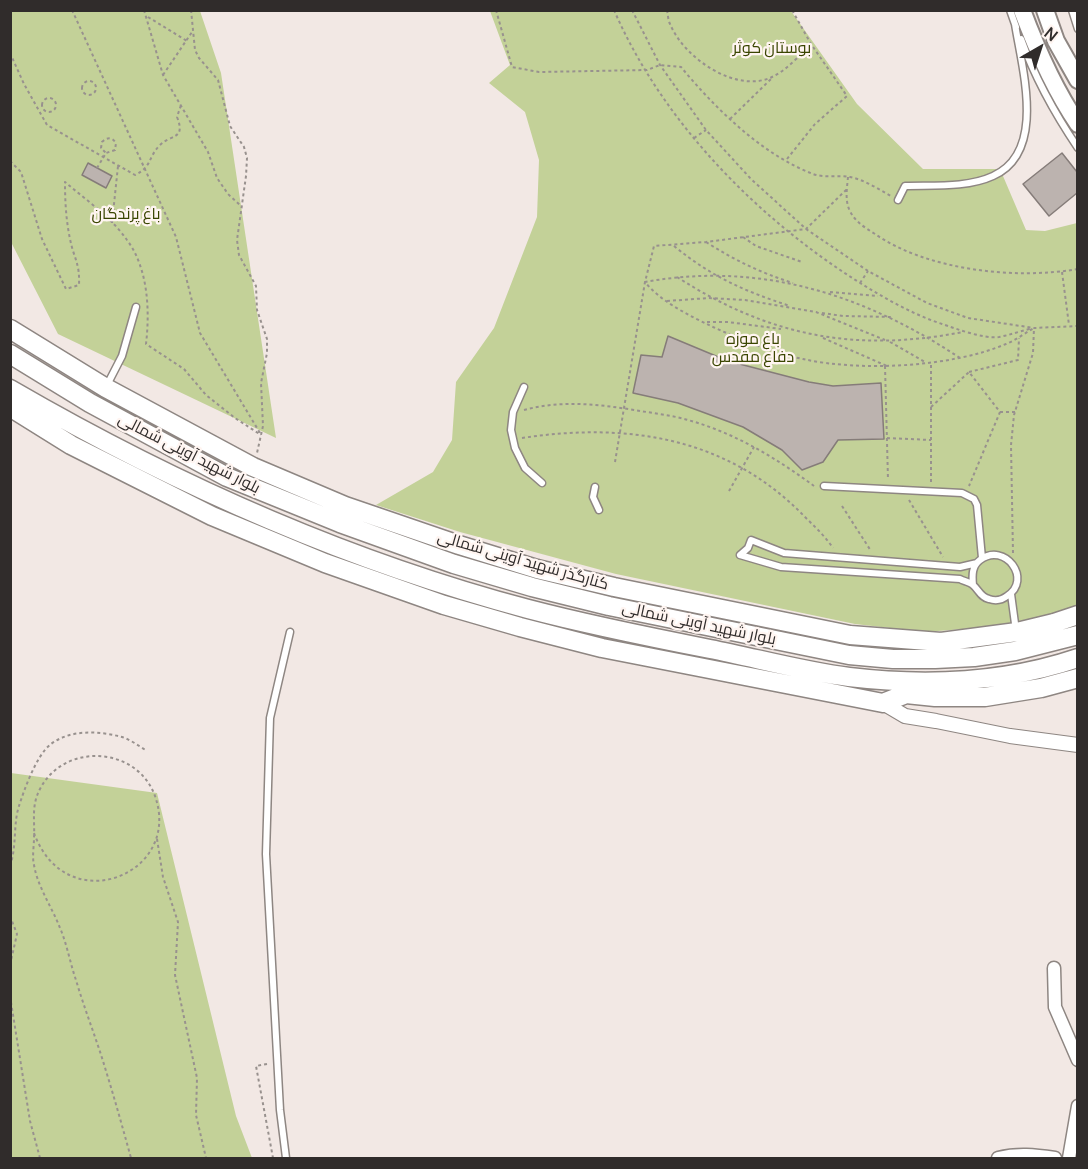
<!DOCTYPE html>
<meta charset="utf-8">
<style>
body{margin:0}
#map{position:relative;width:1088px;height:1169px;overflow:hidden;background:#f2e8e4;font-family:Manrope,sans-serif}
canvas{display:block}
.frame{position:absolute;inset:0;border:12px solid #302c2b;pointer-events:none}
.north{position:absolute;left:1010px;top:18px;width:60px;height:60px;-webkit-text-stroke:4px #fff5f1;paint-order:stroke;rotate:39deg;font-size:16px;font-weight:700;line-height:24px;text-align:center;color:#302c2b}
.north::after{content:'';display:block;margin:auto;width:21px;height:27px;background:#302c2b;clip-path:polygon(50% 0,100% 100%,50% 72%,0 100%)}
</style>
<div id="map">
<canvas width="1088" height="1169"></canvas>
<div class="frame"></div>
<div class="north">N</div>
</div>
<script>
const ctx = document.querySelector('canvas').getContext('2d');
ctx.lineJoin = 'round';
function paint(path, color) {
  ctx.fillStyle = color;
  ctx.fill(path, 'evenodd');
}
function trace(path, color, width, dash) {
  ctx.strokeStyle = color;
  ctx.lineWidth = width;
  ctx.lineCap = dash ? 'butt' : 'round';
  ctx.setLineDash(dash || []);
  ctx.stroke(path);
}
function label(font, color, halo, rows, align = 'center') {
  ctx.font = font + ' Manrope,Cairo,sans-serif';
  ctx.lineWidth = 4.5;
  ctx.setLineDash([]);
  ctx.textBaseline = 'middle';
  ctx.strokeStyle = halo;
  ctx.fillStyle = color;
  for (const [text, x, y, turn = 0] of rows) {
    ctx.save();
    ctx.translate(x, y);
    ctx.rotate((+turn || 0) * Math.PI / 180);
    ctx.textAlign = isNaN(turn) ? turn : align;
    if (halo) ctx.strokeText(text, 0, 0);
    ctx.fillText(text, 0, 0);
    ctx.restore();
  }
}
paint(new Path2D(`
 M11 11H200L221 73 276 438 58 334 11 242Z
 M490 11H791L857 104 923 169H1000L1026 230 1045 231 1077 223V605L1054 614 989 627 925 632 855 624 616 574 460 532 376 505 433 472 452 440 456 382 494 328 537 217 539 160 525 112 489 83 510 65Z
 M11 773 157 793 236 1116 252 1158H11Z`), '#c3d198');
const building = new Path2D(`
 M1062 153 1077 172V193L1049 216 1023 184Z
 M88 163 112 176 106 188 82 175Z
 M668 336 728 361 809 382 833 386 881 383 884 439 838 440 823 462 802 470 782 450 743 427 678 403 633 393 641 355 662 357Z`);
paint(building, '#bcb3af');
trace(building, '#857c79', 1.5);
const service = new Path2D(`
 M1010 10 1016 27
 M1072 10 1078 29
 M1021 39C1035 78 1055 114 1078 148
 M898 200 905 186C933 185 967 188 993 176 1047 152 1022 69 1015 24
 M106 387 122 356 136 307
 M524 387 513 412 511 430 515 448 525 468 542 483
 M824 486 962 493 974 499 977 505 982 558
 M595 487 593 497 599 510
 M740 555 781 567 960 579C963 581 970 582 973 585 979 590 980 597 989 599 995 601 1002 600 1007 596 1033 580 1005 541 980 560 972 566 972 575 973 585
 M740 555 748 548 751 540 784 553 960 567 977 563
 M1011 594 1016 631
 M286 1158 280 1110 266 854 270 718 290 632`);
const minor = new Path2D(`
 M1054 968 1055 1007 1078 1060
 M998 1158C1018 1153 1035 1155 1055 1158
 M1069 1158 1078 1106`);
const tertiary = new Path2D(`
 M883 703 905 716 936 721 1010 736 1078 745`);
const secondary = new Path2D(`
 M1022 10C1037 50 1054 89 1078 124
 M1045 10 1056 41 1078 80`);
const primary = new Path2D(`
 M10 329 106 388 253 467 345 506 459 545 537 569 614 587 850 635 941 642 1017 632 1054 623 1078 615
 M10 354 90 403 227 477 340 523 454 564 532 587 609 606 849 655 893 659H935L974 657 1015 651 1078 635
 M10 389C172 483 347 561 528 609 589 625 649 637 710 649 756 658 802 671 849 677 925 686 1004 683 1078 658
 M10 407 71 445 212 516 325 563 444 605 520 627 602 648 883 703 906 694 935 697H985L1041 688 1078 678`);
trace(service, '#8e8682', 9);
trace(minor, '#8e8682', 15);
trace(tertiary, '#8e8682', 16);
trace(secondary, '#8e8682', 20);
trace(primary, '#8e8682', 21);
trace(new Path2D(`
 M72 10 176 237 200 333 260 433
 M144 10 163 75 208 152 217 178 228 194 241 206
 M191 10 195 50 199 58 218 80 230 126 244 147 247 158 246 176 237 240 239 255 256 286 257 310 267 339V353L261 383 263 426 257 453
 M496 10 512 67 539 72 647 70 660 65 681 67C715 108 761 154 813 174 824 178 838 175 850 177 865 180 878 189 891 196
 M614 10C662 121 756 217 857 281 884 298 912 314 942 324 957 329 983 339 999 337 1010 335 1020 331 1030 329
 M632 10 660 65 706 130 751 179 806 229 868 271 927 303 968 318 1034 328 1078 326
 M667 10C668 15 668 20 670 24 684 58 736 94 772 77 787 70 800 55 811 44
 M148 17 187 41
 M10 53 24 84 47 125 135 175C152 167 148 157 160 145 171 134 186 140 177 117L181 105
 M163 75 192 32
 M82 88a7 7 0 1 1 14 0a7 7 0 1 1-14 0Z
 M42 105a7 7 0 1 1 14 0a7 7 0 1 1-14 0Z
 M730 119 771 79
 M694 138 706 130
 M787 159 815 124 847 96 811 44 792 10
 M10 161 21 172 42 239 66 289 79 285C80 263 74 259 70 239 66 220 65 201 65 182 86 200 111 217 127 240 148 268 150 310 146 344L184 369 206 395 235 418 261 435
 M97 168 106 153 115 150 116 143C112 137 107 137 102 142L101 148 106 153
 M848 177C847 188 845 199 849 209 854 221 864 227 875 234 927 270 1015 280 1078 269
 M112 223 118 166
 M743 237 756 246 802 262
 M706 242C734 260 761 273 793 283
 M674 246C712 277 744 291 790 306
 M1062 272 1069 325
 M677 277C769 336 855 353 963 332
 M860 283 868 271
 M830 292 878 296
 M667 301 709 298 745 300 816 312 885 340
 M822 313 843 316 891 317
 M707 322H728L781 329
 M823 338 887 366
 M890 342 925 362
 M960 358C865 295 761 261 645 282 661 302 690 316 713 327 742 340 772 353 803 359 861 372 952 367 1006 344 1016 340 1025 333 1034 328
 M885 366 888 480
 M969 372 1018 360 1019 338
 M931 407 969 372 1000 412 969 486
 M524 410C561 400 597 404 634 410 652 413 671 415 688 420 735 433 776 458 814 486
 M1000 412H1015
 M522 438C627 422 728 437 805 517 815 527 825 536 833 548
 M887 438 931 440
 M615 462 645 282 654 246 706 242 806 229 847 189
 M931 482V362
 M729 491 754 447
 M909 500 943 557
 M842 506 871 551
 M1013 553 1011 445 1014 415 1033 353 1034 328
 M34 833C66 921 183 875 155 796 137 746 64 742 40 789 31 806 35 820 34 838 34 846 32 857 34 865 38 888 52 907 60 928 67 944 70 963 76 980 85 1011 97 1040 106 1071 115 1100 123 1129 131 1158
 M157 839 163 877 178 922 175 975 197 1078 196 1115 206 1158
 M10 866C17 846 13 824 19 806 24 790 37 754 51 744 71 729 99 731 122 737 131 740 139 746 147 751
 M10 916 17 934 10 965
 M10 996 30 1121 40 1158
 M267 1064 256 1066 273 1158`), '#98918e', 2, [3, 3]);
trace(service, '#fff', 6);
trace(minor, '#fff', 12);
trace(tertiary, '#fff', 14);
trace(secondary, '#fff', 16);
trace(primary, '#fff', 18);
label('16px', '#3a4500', '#fff5f1', [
 ["بوستان کوثر",772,49],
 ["باغ پرندگان",126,215],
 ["باغ موزه",753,340],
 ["دفاع مقدس",753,358]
]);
label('16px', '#302c2b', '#fff5f1', [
 ["بلوار شهید آوینی شمالی",189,454,27],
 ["کنارگذر شهید آوینی شمالی",523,561,16],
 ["بلوار شهید آوینی شمالی",699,624,12]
]);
</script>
